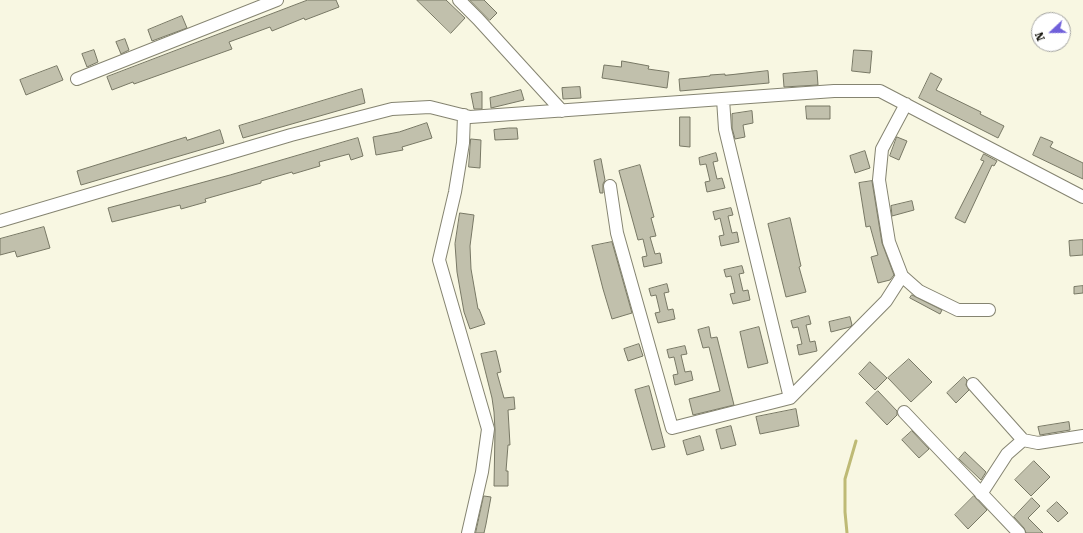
<!DOCTYPE html>
<style>
body{margin:0}
#map{position:relative;width:1083px;height:533px;overflow:hidden;background:#f8f7e2;font-family:"Roboto Serif",serif}
canvas{display:block}
.north{position:absolute;left:1031px;top:12px;width:40px;height:40px;box-sizing:border-box;background:#fff;border:1px solid #a3a3a0;border-radius:50%;rotate:248deg;font-size:11px;font-weight:700;line-height:16px;text-align:center;color:#191811}
.north::after{content:'';display:block;margin:auto;width:14px;height:18px;background:#7060da;clip-path:polygon(50% 0,100% 100%,50% 72%,0 100%)}
</style>
<div id="map">
<canvas width="1083" height="533"></canvas>
<div class="north">N</div>
</div>
<script>
const ctx = document.querySelector('canvas').getContext('2d');
ctx.lineJoin = 'round';
function trace(path, color, width, dash) {
  ctx.strokeStyle = color;
  ctx.lineWidth = width;
  ctx.lineCap = dash ? 'butt' : 'round';
  ctx.setLineDash(dash || []);
  ctx.stroke(path);
}
function paint(path, color) {
  ctx.fillStyle = color;
  ctx.fill(path, 'evenodd');
}
trace(new Path2D(`
 M847 533 845 512V479L856 441`), '#beba75', 3);
const building = new Path2D(`
 M308 0H336L339 7 305 20 304 18 272 31 270 27 229 42 232 49 134 84 133 82 112 90 107 77Z
 M417 0H446L465 18 451 33Z
 M470 0H484L497 13 490 20Z
 M182 16 187 28 152 41 148 30Z
 M125 39 129 50 121 54 116 42Z
 M94 50 98 62 87 67 82 54Z
 M854 50 872 51 870 73 852 71Z
 M622 61 649 66 648 69 669 72 667 88 602 78 604 65 621 67Z
 M57 66 63 80 26 95 20 80Z
 M768 71 769 83 680 91 679 79 710 76V75L725 74V75Z
 M817 71 818 85 784 87 783 74Z
 M931 73 942 79 936 90 981 112 980 114 1004 126 998 138 919 98Z
 M580 87 581 98 563 99 562 88Z
 M362 89 365 103 243 138 239 126Z
 M521 90 524 100 491 108 490 98Z
 M482 92V109H474L471 94Z
 M806 106H830V119H807Z
 M752 111 753 123 743 125 745 137 735 139 732 128V114Z
 M680 117H690V147L680 146Z
 M427 123 432 138 402 147 403 150 376 155 373 137 399 132Z
 M509 128H517L518 139 495 140 494 130Z
 M220 130 224 143 81 185 77 171 186 137 187 140Z
 M897 137 907 141 899 160 890 156Z
 M1041 137 1053 142 1050 147 1083 163V179L1033 155Z
 M358 138 363 156 351 160 349 154 319 162 320 166 293 174 292 172 261 181V183L205 199 206 202 181 209 180 205 112 222 108 208 230 175Z
 M471 139 481 140 480 168 469 167Z
 M865 151 870 168 855 173 850 156Z
 M716 153 718 161 713 162 717 179 722 178 725 188 707 192 705 182 710 181 706 164 700 165 699 158Z
 M984 154 997 161 994 166 992 165 965 223 955 218 984 161 981 160Z
 M601 159 605 180 603 184V193H600L594 161Z
 M640 165 654 217 651 218 656 236 650 237 655 254 660 253 662 263 644 267 642 257 647 256 643 239 638 240 619 171Z
 M872 181 882 243 894 275 890 280 878 283 871 257 878 255 870 226 866 227 859 183Z
 M912 201 914 210 892 216 891 206Z
 M731 208 733 215 728 216 732 233 737 232 739 242 721 246 719 236 724 235 720 218 715 220 713 212Z
 M460 213 474 215 470 246 471 269 478 309H479L485 324 470 329 464 312 457 272 455 244Z
 M790 218 801 266 799 267 806 292 786 297 768 224Z
 M44 227 50 248 17 257 15 251 0 255V239Z
 M1083 240V255L1070 256 1069 241Z
 M612 242 632 313 612 319 603 289 592 246Z
 M742 266 744 273 739 274 743 291 748 290 750 300 733 304 730 294 735 293 731 276 726 277 724 270Z
 M667 284 669 292 664 293 668 310 673 309 675 319 658 323 655 313 660 312 656 295 651 296 649 289Z
 M1083 286V293L1074 294V287Z
 M912 295 942 310 940 314 910 298Z
 M809 316 811 324 806 325 810 342 815 341 817 351 799 355 797 345 802 344 798 327 793 328 791 321Z
 M850 317 852 325 850 327 831 332 829 322Z
 M709 327 711 338 717 337 734 405 693 415 689 399 720 391 709 347 703 348 698 330Z
 M759 327 768 363 748 368 740 332Z
 M639 344 643 356 628 361 624 349Z
 M685 346 687 354 681 355 685 372 691 371 693 380 675 385 673 375 678 374 674 357 669 358 667 350Z
 M496 351 501 372 497 373 504 398 514 397 515 409 508 410 510 445H508L506 471H508V486H494L495 430 494 412 492 398 481 354Z
 M909 359 932 382 911 402 888 378Z
 M870 362 887 378 875 390 859 374Z
 M964 377 967 380 966 385 969 390 956 403 947 393Z
 M649 386 665 447 652 450 635 390Z
 M878 391 897 411V415L887 425 866 403Z
 M796 409 799 426 760 434 756 417Z
 M1069 422 1070 430 1040 435 1038 427Z
 M731 426 736 445 721 449 716 430Z
 M912 431 929 449 919 458 902 440Z
 M700 436 704 450 687 455 683 441Z
 M965 452 986 472 981 480 959 459Z
 M1034 461 1050 477 1031 496 1015 480Z
 M484 496 491 497 486 524 484 533H476Z
 M974 496 987 510 968 529 955 515Z
 M1032 498 1040 506 1028 518 1043 533H1026L1024 528 1014 517Z
 M1057 502 1068 513 1058 522 1047 511Z`);
paint(building, '#c1c0ac');
trace(building, '#787865', 1);
const minor = new Path2D(`
 M459 0 478 19 562 111
 M77 79 277 0
 M723 99 725 129 790 398
 M906 104 882 149 879 180 889 242 902 276 919 291 958 310H989
 M464 115 463 143 455 192 439 260 488 429 482 472 468 533
 M610 186 617 233 672 428 790 398 886 301 902 276
 M0 221 291 135 392 109 430 107 470 117 834 91H880L1083 197
 M973 384 1023 440 1038 443 1083 436
 M904 412 1019 533
 M981 494 1007 454 1023 440`);
trace(minor, '#858471', 14);
trace(minor, '#fff', 12);
</script>
